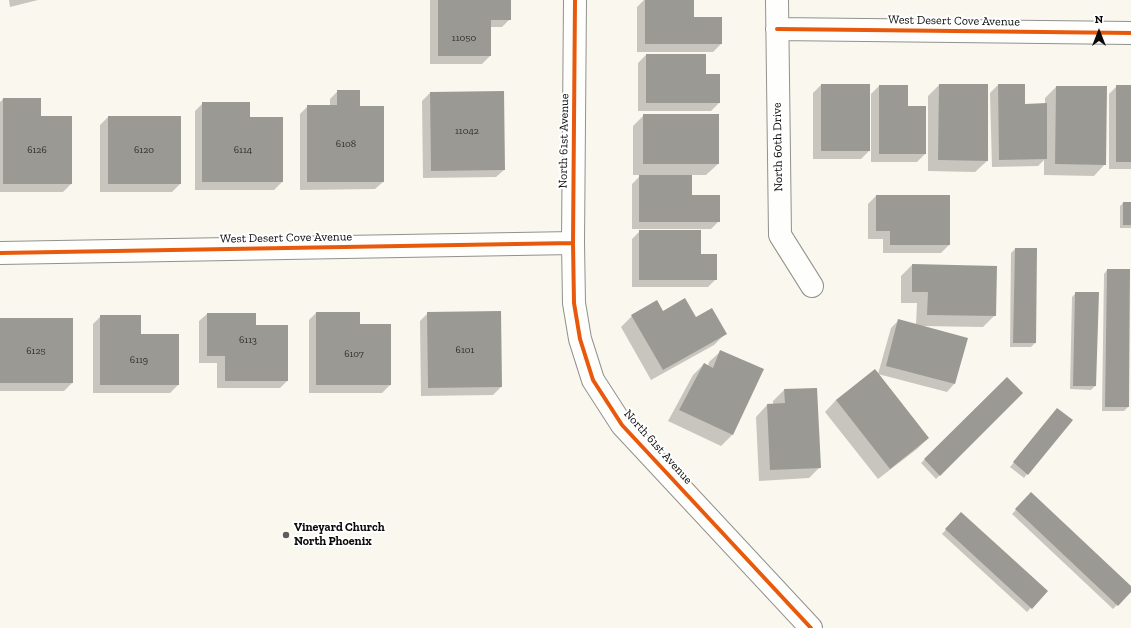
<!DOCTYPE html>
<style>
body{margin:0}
#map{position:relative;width:1131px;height:628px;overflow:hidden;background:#f9f7ee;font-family:"Zilla Slab",serif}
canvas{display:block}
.north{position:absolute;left:1079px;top:12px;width:40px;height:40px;-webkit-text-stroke:3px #fff;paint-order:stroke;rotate:0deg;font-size:11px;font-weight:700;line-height:16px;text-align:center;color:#0a0a0a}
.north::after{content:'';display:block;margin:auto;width:14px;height:18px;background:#0a0a0a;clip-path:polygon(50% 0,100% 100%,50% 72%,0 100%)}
</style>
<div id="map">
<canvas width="1131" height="628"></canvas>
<div class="north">N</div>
</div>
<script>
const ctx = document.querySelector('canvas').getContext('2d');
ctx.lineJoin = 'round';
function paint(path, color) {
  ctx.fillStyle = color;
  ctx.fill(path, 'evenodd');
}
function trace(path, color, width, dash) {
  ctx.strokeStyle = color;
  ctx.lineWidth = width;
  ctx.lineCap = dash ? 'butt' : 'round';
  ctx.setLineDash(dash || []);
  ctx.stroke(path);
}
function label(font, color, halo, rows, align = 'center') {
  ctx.font = font + ' "Zilla Slab",serif';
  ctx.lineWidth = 4;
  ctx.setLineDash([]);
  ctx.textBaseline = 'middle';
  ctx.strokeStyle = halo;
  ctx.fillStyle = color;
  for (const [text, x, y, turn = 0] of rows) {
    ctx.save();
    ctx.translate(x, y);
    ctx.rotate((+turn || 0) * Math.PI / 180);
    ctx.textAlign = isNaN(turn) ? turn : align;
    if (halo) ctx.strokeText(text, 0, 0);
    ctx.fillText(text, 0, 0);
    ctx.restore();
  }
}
paint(new Path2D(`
 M9 0H38L10 7Z
 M430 0H510V19L502 27H490V56L482 64H430Z
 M644 0H693V18L721 44 713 52H637V7Z
 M646 55 705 75 719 103 711 111H638V63Z
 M821 85 869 151 861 159H813V93Z
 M939 85 987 161 975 172 928 171V96Z
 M998 85 1024 105 1045 104V98L1056 87 1105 164 1094 176 1044 175V160L1038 166 992 167 990 93Z
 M879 86 907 107 925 154 917 162H871V94Z
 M1117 86H1131V169H1109V94Z
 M338 91 359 107 383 182 375 189 300 190V114L308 106H330V99Z
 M430 93 504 170 496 177 423 178 422 101Z
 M3 99H40V117L71 184 63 192H0V102Z
 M203 103 249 118H282V182L274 190H195V111Z
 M644 115 718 164 706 175H691V196L719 221 711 229H632V184L641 175H633V126Z
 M108 117 180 184 172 192H100V125Z
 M876 196 949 245 941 253H883V239H868V204Z
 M1123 203H1131V228H1120V206Z
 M640 231 700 255 716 279 708 287H632V239Z
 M1015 249H1036L1035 343 1031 347H1010L1011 253Z
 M912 265 995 315 983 327 922 326 954 384 947 392 878 374 891 328 899 320 916 325 917 303H901V276Z
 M1107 270 1128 407 1124 411H1102L1104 274Z
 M1076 293 1095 386 1091 390 1070 389 1072 297Z
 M663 312 725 334 714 345 651 380 621 327 632 316Z
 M316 313 390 385 382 393H309V320Z
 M428 313 501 387 493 395 421 396 420 321Z
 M207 314 255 326 287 381 280 388H217V363H199V321Z
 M101 316 178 385 170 393H93V324Z
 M0 319 72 383 64 391H0Z
 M721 351 762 369 732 435 721 446 668 421 693 375 704 364 708 366 709 362Z
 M875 370 928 438 917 449 878 479 825 412 836 400Z
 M1007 378 1022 393 936 479 921 463Z
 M784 390 820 467 809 478 759 481 756 417 767 405H773V401Z
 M1054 413 1027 474 1024 478 1010 467Z
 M1031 494 1131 588V591L1113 609 1012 514Z
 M961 513 1046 591 1027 612 942 534Z`), '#0003');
paint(new Path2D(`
 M438 0H511V20H491V56H438Z
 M645 0H694V17H722V44H645Z
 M646 54H706V74H720V103H646Z
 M821 84H870V151H821Z
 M939 84H988V161L938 160Z
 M998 84H1025V104L1047 103V159L999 160Z
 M879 85H908V106H926V154H879Z
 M1116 85H1131V162H1116Z
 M1056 86H1107L1106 165 1055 164Z
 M337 90H360V106H384V182H307V105H337Z
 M504 91 505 170 431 171 430 92Z
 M3 98H41V116H72V184H3Z
 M202 102H250V117H283V182H202Z
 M643 114H719V164H643Z
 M108 116H181V184H108Z
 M639 175H692V195H720V222H639Z
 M876 195H950V245H890V231H876Z
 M1123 202H1131V225H1123Z
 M639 230H701V254H717V280H639Z
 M1015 248H1037L1036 343H1013Z
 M912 264 997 266 996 316 927 315 928 292H912Z
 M1107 269H1130L1129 407H1105Z
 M1075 292H1099L1096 386H1073Z
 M685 298 696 317 712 308 727 334 663 370 631 315 657 300 663 311Z
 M501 311 502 387 428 388 427 312Z
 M316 312H360V324H391V385H316Z
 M207 313H256V325H288V381H225V356H207Z
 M100 315H141V334H179V385H100Z
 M0 318H73V383H0Z
 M898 319 968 338 955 384 886 366Z
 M720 350 764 369 733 435 679 410 704 363 713 368Z
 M875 369 929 438 890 469 836 400Z
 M1007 377 1023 393 940 476 924 459Z
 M817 388 821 468 770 470 767 404 785 403 784 389Z
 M1057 408 1073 420 1028 475 1013 462Z
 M1031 492 1131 586V592L1118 606 1015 509Z
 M961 512 1048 591 1032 609 945 529Z`), '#9b9994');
const minor = new Path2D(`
 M575 0 573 243 574 303 580 339 593 380 622 425 811 628
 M777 0 780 235 812 286
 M777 29 1131 33
 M0 253 573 243`);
trace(minor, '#92918d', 24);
trace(minor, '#fefefc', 22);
trace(new Path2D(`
 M575 0 573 243 574 303 580 339 593 380 622 425 811 628
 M777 29 1131 33
 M0 253 573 243`), '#e8590c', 4);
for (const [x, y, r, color] of [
 [286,535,4,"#5e5d5a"]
]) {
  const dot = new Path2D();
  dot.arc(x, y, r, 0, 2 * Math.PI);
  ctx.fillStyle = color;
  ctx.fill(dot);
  trace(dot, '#fff', 1.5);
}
label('10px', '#2e2e2c', null, [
 ["11050",464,38],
 ["11042",467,131],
 ["6108",346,144],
 ["6126",37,150],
 ["6120",144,150],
 ["6114",243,150],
 ["6113",248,340],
 ["6101",465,350],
 ["6125",36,351],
 ["6107",354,354],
 ["6119",139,360]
]);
label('12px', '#0a0a0a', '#fff', [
 ["West Desert Cove Avenue",954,21,1],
 ["North 61st Avenue",564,141,-89],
 ["North 60th Drive",778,147,-91],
 ["West Desert Cove Avenue",286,238,-1],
 ["North 61st Avenue",658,447,48]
]);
label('bold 12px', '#0a0a0a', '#fff', [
 ["Vineyard Church",294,528],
 ["North Phoenix",294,542]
], 'left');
</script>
